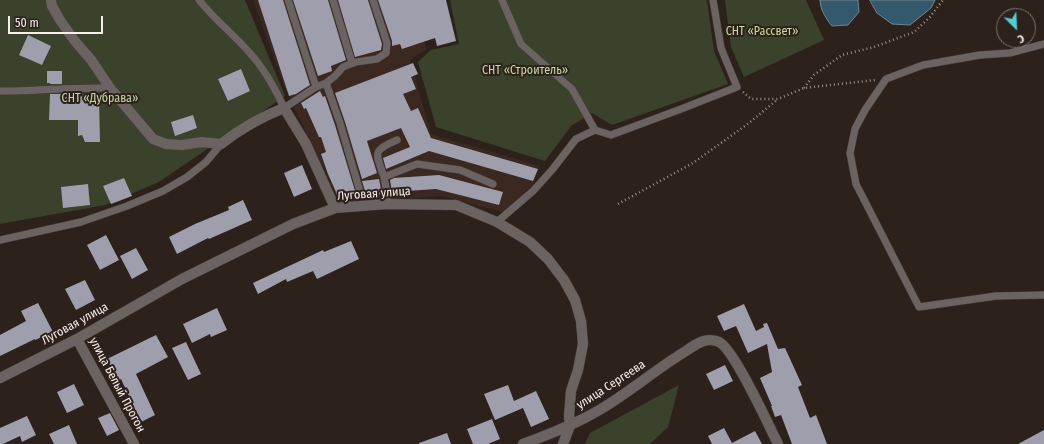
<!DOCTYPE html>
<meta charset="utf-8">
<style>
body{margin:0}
#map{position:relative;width:1044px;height:444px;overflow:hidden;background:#2d211c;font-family:"Fira Sans Condensed",sans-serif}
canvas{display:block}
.north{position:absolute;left:996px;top:8px;width:40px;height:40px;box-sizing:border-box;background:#2d211c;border:1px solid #7e736e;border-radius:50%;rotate:156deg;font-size:11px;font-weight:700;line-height:16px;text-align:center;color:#f7eeea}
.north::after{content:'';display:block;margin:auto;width:14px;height:18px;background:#52cdce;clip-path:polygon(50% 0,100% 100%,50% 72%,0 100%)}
.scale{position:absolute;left:8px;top:16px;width:95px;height:18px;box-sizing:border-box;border:2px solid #f7eeea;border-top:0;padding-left:5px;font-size:12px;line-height:14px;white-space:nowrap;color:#f7eeea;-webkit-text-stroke:3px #2d211c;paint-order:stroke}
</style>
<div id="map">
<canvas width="1044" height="444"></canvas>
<div class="north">С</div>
<div class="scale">50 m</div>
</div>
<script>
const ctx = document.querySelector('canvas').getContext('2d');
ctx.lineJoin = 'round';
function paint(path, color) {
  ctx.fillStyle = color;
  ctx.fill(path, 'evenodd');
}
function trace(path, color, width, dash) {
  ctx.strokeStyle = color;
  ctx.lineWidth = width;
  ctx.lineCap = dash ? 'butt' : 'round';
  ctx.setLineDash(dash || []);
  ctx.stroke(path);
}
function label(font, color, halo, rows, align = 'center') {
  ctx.font = font + ' "Fira Sans Condensed",sans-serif';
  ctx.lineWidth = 4;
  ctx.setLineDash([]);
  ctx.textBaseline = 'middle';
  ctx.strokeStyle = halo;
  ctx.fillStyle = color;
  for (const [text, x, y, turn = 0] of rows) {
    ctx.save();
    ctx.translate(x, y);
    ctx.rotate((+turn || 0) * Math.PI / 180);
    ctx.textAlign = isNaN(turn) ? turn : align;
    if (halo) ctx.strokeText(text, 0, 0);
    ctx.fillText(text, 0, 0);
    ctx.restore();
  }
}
paint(new Path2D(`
 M253 0H443L419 11 426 49 410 60 431 134 540 166 533 184 505 213 442 196 340 203 285 88Z`), '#3b2820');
paint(new Path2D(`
 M0 0H245L285 96 159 182 105 205 0 224Z
 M450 0H707L714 51 728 84 612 125 592 113 571 126 545 161 436 127 418 62 431 50 459 44Z
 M725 0H806L824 40 744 77 731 47Z
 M679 385 668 427 650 444H585L590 433Z`), '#3a422c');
const water = new Path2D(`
 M820 0H858L859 12 848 25 832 26C826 19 820 9 820 0Z
 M870 0H935L931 8 910 25 892 24 877 13Z`);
paint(water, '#34596c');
trace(water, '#6e8692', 1);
paint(new Path2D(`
 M258 0H283L310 85 296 94 289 96Z
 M293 0H328L346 60 331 66 332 71 318 76Z
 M338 0H368L382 44 381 50 355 57Z
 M378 0H446L456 41 437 46 435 38 402 49 400 44 392 46V41Z
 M28 35 51 46 42 65 19 55Z
 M413 63 418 74 411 77 416 89 403 94 411 111 418 108 431 138 538 169 533 181 429 151 386 169 383 158 410 147 401 128 367 141 377 173 362 179 345 122 335 93Z
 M241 69 250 91 228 101 218 79Z
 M47 71H62V84H50V83H47Z
 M320 91 323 97 325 96 335 125 356 194 339 199 328 174 321 154 326 152 321 137H319L306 108 304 109 301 103Z
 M50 94H65V97L99 96 100 142H85L82 135 78 136V120H49Z
 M193 115 197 128 175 136 171 122Z
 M302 165 312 189 294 197 284 173Z
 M439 175 503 192 499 205 436 189 392 192 390 180 394 178Z
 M124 178 132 196 111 204 103 186Z
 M379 179 382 194 370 197 368 191H365L362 181Z
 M88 184 90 205 63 208 61 187Z
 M243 200 252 220 209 239 208 238 177 254 169 237 195 224 229 210 228 207Z
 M106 235 119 260 100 270 87 245Z
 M351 241 359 259 317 279 313 271 287 282 286 279 258 294 253 283 323 250 324 252Z
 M136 248 148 270 132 279 120 256Z
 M85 280 95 300 76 310 65 289Z
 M38 303 53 332 35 340V339L0 356V335L26 321 21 311Z
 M744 304 756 331 764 327 763 324 767 323 778 349 785 348 802 385 798 387 810 418 816 415 827 444H792L781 415 775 417 771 406H772L760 378 772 372 767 344 748 353 736 326 724 331 717 316Z
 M217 308 227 330 211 337 210 334 192 343 183 324Z
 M156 335 168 357 136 374 155 415 141 422 121 379 118 381 107 359Z
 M186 342 201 374 188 380 172 348Z
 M725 365 733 381 714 390 706 374Z
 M74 384 84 405 67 413 57 392Z
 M508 385 514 401 536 391 549 419 531 427 523 408 495 420 484 394Z
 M110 413 119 430 107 436 98 418Z
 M27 416 36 435 22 442 20 436 3 444H0V428Z
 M492 419 500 439 488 444H473L467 429Z
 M69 425 77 444H54L49 434Z
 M724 428 732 443 755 431 762 444H712L708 436Z
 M1044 430V444H1018Z
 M447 433 451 444H419V443Z`), '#9e9eac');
const service = new Path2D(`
 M199 0C214 19 232 33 248 51 263 67 275 88 284 108L316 87 326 83 335 76 343 67 356 62 377 59 386 53 387 43 373 0
 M288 0 316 87
 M333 0 352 63
 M502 0 521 44 572 89 595 130
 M1044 44 1010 53 980 55 923 65 886 79 865 110 855 129 850 153 856 184 919 307 996 296 1044 295
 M326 83 340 123 361 195
 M0 91C37 91 74 87 110 88
 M384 177C376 153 371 151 397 140
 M387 204V193L384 177 417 164 460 170 493 184
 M497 222 533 191 552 170 576 139 595 130 611 135 681 109 737 87 721 48 713 0
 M0 240 81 222 127 206 163 191 187 177 206 162 221 144`);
const minor = new Path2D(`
 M51 0 52 6 60 20 74 40 92 61 110 88 153 139 166 144 182 145 202 142 221 144C240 129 261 117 284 108L306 144 335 208
 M77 339 134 444
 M0 378 77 339 182 279 293 224 335 208 387 204 456 205 497 222 530 242 548 259 564 280 575 300 581 321 583 344 578 370 571 391 569 416 570 426 563 444
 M523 444C550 434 576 424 601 409 630 392 656 369 686 351 696 344 707 336 719 342 734 349 769 426 778 444`);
trace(service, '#493e39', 8);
trace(minor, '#493e39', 11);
trace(new Path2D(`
 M804 88 814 75 842 55 874 47 914 32 930 17 943 0
 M743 92 751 99H778L804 88 875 80
 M618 204 693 163 749 123 778 99`), '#9b908c', 2.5, [1, 3]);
trace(service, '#6a6361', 7);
trace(minor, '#6a6361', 10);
label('12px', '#c6dba0', '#2d211c', [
 ["СНТ «Рассвет»",762,32],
 ["СНТ «Строитель»",525,71],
 ["СНТ «Дубрава»",100,99]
]);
label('12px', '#f7eeea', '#2d211c', [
 ["Луговая улица",374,194,-4],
 ["Луговая улица",75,324,-29],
 ["улица Белый Прогон",117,385,62],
 ["улица Сергеева",611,385,-33]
]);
</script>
